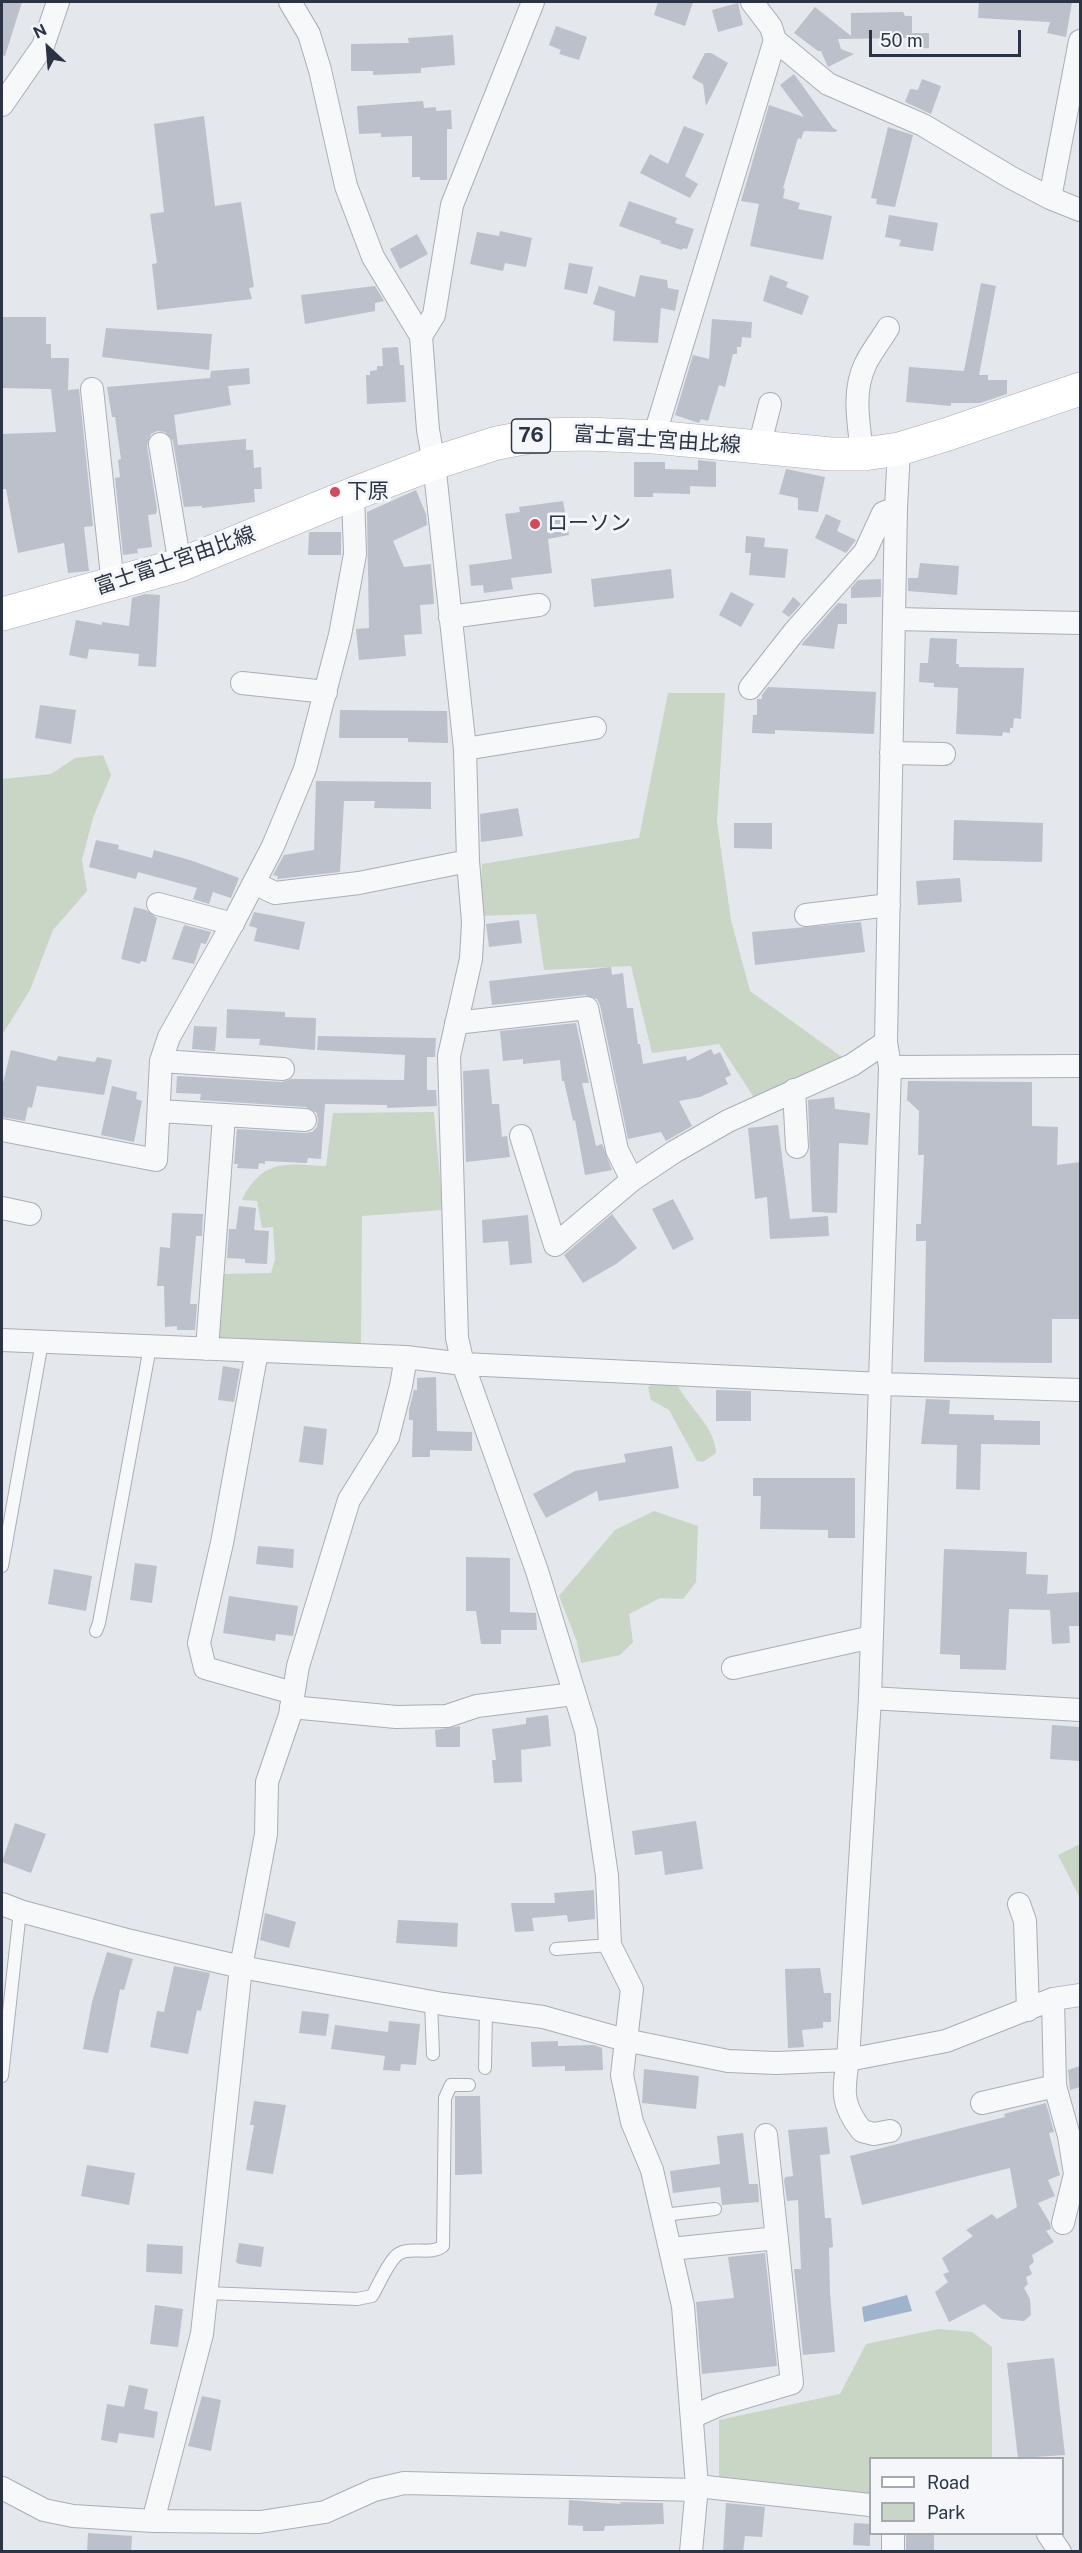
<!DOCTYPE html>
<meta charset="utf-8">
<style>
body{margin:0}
#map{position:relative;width:1082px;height:2553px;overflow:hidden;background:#e4e7ec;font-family:"Public Sans",sans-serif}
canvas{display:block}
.frame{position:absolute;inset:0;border:3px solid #2b3445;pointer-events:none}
.legend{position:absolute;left:869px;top:2457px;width:195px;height:78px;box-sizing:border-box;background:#f4f6f9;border:2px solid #a4a8b1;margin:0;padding:8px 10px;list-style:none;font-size:18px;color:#2b3445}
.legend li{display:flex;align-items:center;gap:12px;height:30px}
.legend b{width:30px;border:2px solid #a4a8b1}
.north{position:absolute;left:18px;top:18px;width:60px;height:60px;-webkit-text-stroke:4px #f4f6f9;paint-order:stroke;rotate:334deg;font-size:16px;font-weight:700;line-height:24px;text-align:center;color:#2b3445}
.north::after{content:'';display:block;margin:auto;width:21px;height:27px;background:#2b3445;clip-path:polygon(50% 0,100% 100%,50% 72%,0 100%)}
.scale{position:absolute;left:869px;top:30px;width:152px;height:27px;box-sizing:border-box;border:3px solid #2b3445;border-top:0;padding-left:8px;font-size:18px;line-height:21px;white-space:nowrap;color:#2b3445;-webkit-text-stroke:4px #f4f6f9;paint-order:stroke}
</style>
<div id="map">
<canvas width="1082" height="2553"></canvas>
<div class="frame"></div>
<ul class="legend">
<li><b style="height:8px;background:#fff"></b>Road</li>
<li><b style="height:16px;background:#c9d6c5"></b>Park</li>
</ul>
<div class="north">N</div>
<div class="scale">50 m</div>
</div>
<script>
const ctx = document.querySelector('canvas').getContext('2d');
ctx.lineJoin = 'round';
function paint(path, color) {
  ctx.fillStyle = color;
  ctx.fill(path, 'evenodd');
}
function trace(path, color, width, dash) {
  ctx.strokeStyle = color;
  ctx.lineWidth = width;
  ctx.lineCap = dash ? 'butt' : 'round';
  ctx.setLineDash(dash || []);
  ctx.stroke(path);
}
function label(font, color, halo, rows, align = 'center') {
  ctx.font = font + ' "Public Sans","Noto Sans JP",sans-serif';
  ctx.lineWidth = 6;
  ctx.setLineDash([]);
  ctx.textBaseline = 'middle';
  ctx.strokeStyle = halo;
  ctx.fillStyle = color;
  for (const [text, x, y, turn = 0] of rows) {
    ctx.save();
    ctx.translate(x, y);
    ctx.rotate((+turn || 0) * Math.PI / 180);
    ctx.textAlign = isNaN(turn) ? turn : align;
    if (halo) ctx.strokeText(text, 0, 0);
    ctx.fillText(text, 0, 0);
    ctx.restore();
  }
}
paint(new Path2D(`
 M668 693H725L717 822 731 920 750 991 846 1060 755 1099 719 1044 652 1053 631 966 544 970 536 914 480 916 482 864 639 838Z
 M103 755 111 775 93 818 82 860 87 891 53 930 30 990 2 1035V779L51 774 75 758Z
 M434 1112 443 1210 362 1216 361 1345 213 1342 222 1274 271 1273 275 1259 273 1227 262 1228 257 1201 242 1200C245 1192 249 1187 255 1180 273 1159 300 1165 326 1166L333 1113Z
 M657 1381 677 1384C688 1407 715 1426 716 1453L703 1462 697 1461 669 1410 651 1400 648 1387Z
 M654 1511 698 1526 696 1582 683 1599 660 1598 629 1614 633 1642 620 1655 581 1663 577 1642 559 1596 615 1530Z
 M1080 1844V1898L1058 1855Z
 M939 2329 972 2332 992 2347V2458H870V2495L719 2477V2420L840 2394 866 2344Z`), '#c9d6c5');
paint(new Path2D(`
 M907 2295 912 2311 864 2322 862 2307Z`), '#9fb4cc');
paint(new Path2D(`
 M2 2H22L5 56 2 55Z
 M658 2H693L685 26 654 15Z
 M979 2H1072L1066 37 1047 33 1050 22 978 18Z
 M738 3 743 25 718 32 712 10Z
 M815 7 851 36V13L903 12 905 16H912V33H929V48L907 49V38L838 39 841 49 854 54 828 67 821 51H818L794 33Z
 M556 26 587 37 579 60 559 54 561 50 549 45Z
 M453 35 455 65 421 68V73L373 75V71H351V44L409 43 408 38Z
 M705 53H711L728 63 706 106 703 84 692 78Z
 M794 74 833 128 837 130 836 132 804 131 801 139 798 138 783 188 785 189 783 198 800 203 798 209 832 216 823 260 750 246 759 204 741 201 769 105 804 117 780 85Z
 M922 79 941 86 931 114 905 102 910 89 918 90Z
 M423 101 424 108 436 107V111L451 110 452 129H447V180H420V177H412V136L381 137V133L359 134 357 106Z
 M204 116 215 206 241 202 254 287 249 288 252 299 157 310 152 264 157 263 150 214 164 212 154 124Z
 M684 126 704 134 685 176 698 184 690 198 640 173 650 154 668 164Z
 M888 127 913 135 895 207 876 204 877 199 871 198Z
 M629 201 677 218 675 223 694 229 687 249 683 248 682 250 660 243 661 241 619 226Z
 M889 215 938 223 933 251 899 246 901 240 885 237Z
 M500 231 532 238 526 267 505 263 503 271 470 264 477 232 499 236Z
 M417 234 428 254 400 269 390 249Z
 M569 263 593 267 587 294 564 289Z
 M640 275 667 280 668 288 679 290 675 311 661 308 658 343 613 341 615 311 593 304 599 286 635 297Z
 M770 275 788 282 786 287 809 296 802 315 763 301Z
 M981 283 996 286 979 375H988V380H1007V394L980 403H951V406L906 402 909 367 964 371Z
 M375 286 384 301 375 303V311L305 324 301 295Z
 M2 317H46V344H51V358H69L68 390 79 389 93 526 84 527 89 571 68 573 64 543 18 553 6 489H2V434L56 432 51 389 2 388Z
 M712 319 752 322 751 338 742 337 741 347H737V354H733L725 387 719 385 708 421 701 419 699 423 675 415 693 355 709 359Z
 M106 328 212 334 209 370 102 357Z
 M398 347 400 365H404L406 402 367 404 366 375H370V371L377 370V366H383L382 348Z
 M249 368 250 384 228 386 231 405 174 415 178 445 246 439V450H253L254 468 261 467 262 489H254L255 502 202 508V506L184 507 173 441 165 432 157 431 151 434 147 446 157 509 156 514 148 515 152 547 137 549 138 553 123 555 115 478 120 477 118 460 121 459 115 417H112L107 387 210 378 211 371Z
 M698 460 716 462V487L690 486V494L653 493V497H634V462H665V469L698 470Z
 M786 469 825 477 818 512 798 510V498L779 494Z
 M416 490 426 514 427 525 393 541 404 567 431 564 434 604 420 605 422 634 404 635 406 656 359 660 356 629 369 628 367 512Z
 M563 501 569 535 548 539 552 573 511 578 513 589 484 593 483 585 471 586 469 565 512 559 505 514 520 512 519 507Z
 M826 514 841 521 837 531 856 540 846 553 815 538Z
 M309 532H341V555H308Z
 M746 536 765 538 764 547 788 549 785 578 749 575 751 553H745Z
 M920 563 959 566 957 595 908 591V578H918Z
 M671 569 674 598 594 607 591 579Z
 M881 579V597L851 598V588L858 580Z
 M731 592 754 604 741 627 719 615Z
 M145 594 160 595 156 667 138 666 139 654 89 649 87 659 69 655 76 620 102 625V622L129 626 132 598Z
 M793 597 801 604 789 617 782 612Z
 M838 603 847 604V624H838L834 649 801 645Z
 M930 638 957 639 956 664H959V667L1024 668 1021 719 1014 718 1013 728H1010V733L1003 732 1002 736 956 734 958 688 934 687V683L919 682 920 663H928Z
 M768 687 876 692 874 734 775 730V734L752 733 753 715H757V699H762V695Z
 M40 705 76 710 71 744 35 738Z
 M340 710 447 711 448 743 408 742V738H339Z
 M316 781 431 782V809L374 808 375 801H344L340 872 277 879 278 876 273 875 284 855 314 850Z
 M518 808 523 836 481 842 480 814Z
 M954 820 1043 823 1042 862 953 860Z
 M734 823H772V849L734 848Z
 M96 840 119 845 118 849 152 858 154 850 193 861 239 878 231 898 213 892 209 904 193 899 197 888 138 872 136 879 89 867Z
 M960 878 962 902 918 905 916 881Z
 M134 907 146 910 157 918 146 962 141 961 140 964 121 959Z
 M254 912 305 922 299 950 254 941 257 928 249 926Z
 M519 920 522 943 489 947 486 924Z
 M861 922 865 952 755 965 752 932Z
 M184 925 211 932 206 944 201 943 194 964 172 959Z
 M611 967 612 975 623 973 627 1008H633L638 1044H640L643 1064 686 1056 687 1061 711 1049 714 1055 720 1052 731 1075 725 1078 728 1084 700 1097 679 1101 692 1126 666 1141 661 1132 628 1139 600 1005 597 999 585 995 492 1005 489 981Z
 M227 1009 285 1012V1017L316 1018 315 1050 259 1045 260 1039 226 1038Z
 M576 1023 589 1083H582L596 1146 602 1144 612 1170 585 1175 575 1120 573 1121 564 1081H562L560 1060 523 1064V1059L503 1061 500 1031Z
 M194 1026 217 1027 215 1051 192 1049Z
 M318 1036 436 1038 435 1057H427V1090H436L437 1106 387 1108V1105L325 1104 321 1159 308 1158 307 1163 265 1161V1164L259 1163 258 1169 237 1168 238 1164H234L237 1129 305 1133 312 1132 317 1127 318 1120 317 1113 306 1107 200 1100 201 1094 176 1093 177 1076 282 1082 291 1079 404 1080 405 1055 317 1050Z
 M11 1050 56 1061 58 1056 95 1062 97 1057 112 1060 104 1095 37 1086 32 1108 28 1107 25 1121 2 1117V1087Z
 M489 1069 492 1104H499L502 1137 507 1136 510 1157 466 1162 463 1071Z
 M908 1081 1032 1082V1126L1058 1127 1057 1165 1080 1162V1319H1052V1363L924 1362 926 1241H916V1224H921L924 1155H918L919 1111 907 1100Z
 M112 1086 137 1092 136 1099 142 1101 134 1142 101 1135Z
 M834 1097 835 1109 870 1113 868 1145 839 1143 837 1213 812 1212 808 1100Z
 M778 1125 790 1219 828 1216 829 1236 770 1239 767 1197 755 1199 748 1128Z
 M673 1199 694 1239 673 1250 652 1209Z
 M239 1206 256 1208 254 1230 269 1231 267 1264 245 1263V1259L227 1258 229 1229H236Z
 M172 1213 203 1214 202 1236H196L190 1304H197L195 1330H177V1326L165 1327 164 1286H157L160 1247 170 1248Z
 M612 1214 637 1248 616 1264 583 1283 564 1255Z
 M528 1215 532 1263 510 1265 508 1241 483 1243 482 1220Z
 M223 1366 240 1369 234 1402 218 1400Z
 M436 1377 437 1431 472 1432V1451L430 1450V1457H412L413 1420H409V1410L414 1390H417V1378Z
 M716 1390 751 1391V1421H716Z
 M926 1399 950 1400 949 1414 994 1415V1420L1040 1421V1445L981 1444 980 1490 956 1489 957 1445 921 1444Z
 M304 1426 327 1429 323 1465 299 1462Z
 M672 1446 679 1488 599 1501 597 1491 546 1518 533 1494 575 1471 626 1462 624 1454Z
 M753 1478H855V1538H828V1530L760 1529 761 1496H753Z
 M258 1546 294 1549 293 1568 256 1564Z
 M944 1549 1027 1552 1026 1574 1048 1575 1047 1594 1080 1592V1626H1069L1070 1643 1052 1644 1050 1610 1009 1609 1006 1670 960 1669V1655L940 1654Z
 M466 1557 510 1558V1612L536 1613 537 1630H501V1644H481L476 1611H466Z
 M135 1563 157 1566 152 1603 130 1600Z
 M54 1569 92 1576 86 1611 48 1604Z
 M229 1596 298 1606 293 1636 276 1634 275 1641 223 1633Z
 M548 1715 551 1746 521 1750 522 1782 494 1783 492 1760H496L492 1729 526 1724V1718Z
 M1052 1725 1080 1727V1761L1050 1759Z
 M460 1726V1747H436L435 1730Z
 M696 1821 703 1869 665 1875 662 1851 635 1855 632 1831Z
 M15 1823 46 1834 31 1873 2 1862Z
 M594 1890 595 1919 568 1922 567 1915 532 1918 534 1931 515 1932 511 1903H555L554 1893Z
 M265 1913 296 1922 289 1948 260 1940Z
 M398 1920 458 1923 457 1947 396 1943Z
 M107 1952 133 1959 124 1990 120 1989 108 2053 83 2049 92 2002Z
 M174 1966 210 1973 201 2011 197 2010 188 2054 150 2047 157 2011 164 2012Z
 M820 1968 824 1993H831V2022H823V2028L802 2030 804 2047 788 2048 785 1969Z
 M302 2011 329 2014 326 2036 299 2033Z
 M389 2021 420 2024 416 2065 401 2064 400 2071 383 2070 385 2056 331 2049 335 2025 388 2032Z
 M558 2041V2046L594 2045 602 2048 603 2070 565 2071V2066L532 2067 531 2042Z
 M1080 2066V2087L1070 2090 1068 2070Z
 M644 2069 699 2076 696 2109 642 2103Z
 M455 2096H480L482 2174 455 2175Z
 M254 2101 286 2105 273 2174 246 2170 254 2125H250Z
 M1046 2103 1054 2132 1049 2133 1060 2175 1048 2180 1055 2196 1038 2203 1050 2223 1051 2229 1046 2231 1054 2242 1032 2255 1034 2262 1029 2266 1032 2274 1026 2277 1028 2284 1024 2288 1030 2299 1031 2315 1024 2321 1002 2319 984 2304 949 2322 935 2292 948 2282 943 2274 949 2272 942 2258 973 2236 966 2230 992 2214 997 2219 1017 2207 1010 2168 862 2205 850 2156 1005 2117 1004 2114Z
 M827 2127 830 2154 820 2155 825 2218H831L833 2247 829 2248 830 2293 835 2352 803 2355 794 2269H801L798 2200 787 2201 784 2181 785 2177 793 2176 788 2130Z
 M743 2133 749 2184H758L759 2202 722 2205 720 2187 673 2193 670 2171 720 2164 717 2136Z
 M87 2165 135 2173 129 2205 81 2196Z
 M239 2243 264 2247 261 2267 239 2264 236 2262Z
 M147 2244 183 2246 182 2274 146 2272Z
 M765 2253 777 2366 702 2374 696 2302 734 2298 728 2257Z
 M155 2305 183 2309 178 2347 150 2344Z
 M1054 2358 1065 2455 1018 2458 1007 2363Z
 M129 2385 148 2389 144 2409 158 2412 154 2438 119 2433 117 2443 101 2440 107 2404 124 2407Z
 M202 2396 221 2400 211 2451 188 2446Z
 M569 2500 621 2504 620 2502 663 2503 664 2524 605 2526 604 2531H583V2526L568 2525Z
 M726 2503 765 2507 762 2537 745 2536 743 2552H723Z
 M854 2523 870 2524V2546L853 2545Z
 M88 2533 132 2536 131 2552H87Z
 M906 2534H934V2552H906Z`), '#bbc0ca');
const lane = new Path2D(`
 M2 1566 42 1342
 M96 1631 99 1623 150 1347
 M556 1949 610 1945
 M431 2002 433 2054
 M485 2068 486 2010
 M2 2076 20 1911
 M663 2215 715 2209
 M207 2293 357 2299 372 2296C379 2284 385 2269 394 2258 406 2243 430 2257 443 2246L445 2098 451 2085H469`);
const street = new Path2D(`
 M290 2 309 34 320 70 346 186 373 257 421 336
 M533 2 452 205 434 315 421 336 428 430 434 463 465 749 468 861 473 922 471 959 449 1056 457 1338 463 1364 537 1571 586 1731 607 1876 610 1945 632 1989 622 2075 632 2122 652 2170 683 2306 697 2486 691 2552
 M752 2 771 27 775 40 828 84 923 125 1010 177 1050 198 1080 210
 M2 105 43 46 58 2
 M1050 198 1080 41
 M92 389 113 585
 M654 437 775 40
 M160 444 180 565
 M759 447 770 404
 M862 453C859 424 852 393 865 365 871 352 881 340 888 328
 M450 617 539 605
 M895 619 1080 623
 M242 683 326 692
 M750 688 794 632 865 552 883 513 896 508
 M465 749 595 728
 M891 753 944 754
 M254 883 275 893 359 883 468 861
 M158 904 233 924
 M806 915 889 905
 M456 1023 587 1008 617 1150 632 1180
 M161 1061 283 1069
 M890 1067 1080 1066
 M794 1090 797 1147
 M160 1111 305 1120
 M2 1130 156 1160 161 1061 169 1037 233 923 273 846 305 769 340 635 355 554 353 494
 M521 1136 555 1245 632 1180 674 1152 728 1121 852 1065 886 1042
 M2 1208 30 1214
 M2 1340 406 1357 463 1364 882 1384 1080 1390
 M207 1349 224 1116
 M257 1351 222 1543 199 1643 205 1668 293 1693
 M733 1668 872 1637
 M870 1698 1080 1710
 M291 1707 396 1717 447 1716 477 1706 574 1694
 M2 1904 20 1911 131 1941 241 1967 443 2004 543 2017 625 2040 728 2061 776 2063 848 2060 946 2041 1053 1999 1080 1995
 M1019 1904 1025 1921 1028 2010
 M1053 1999 1055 2086 1069 2136 1075 2174 1063 2223
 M982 2103 1055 2086
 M890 2131 874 2134 862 2131C841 2105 843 2091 848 2060L870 1698 890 1067 886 1042 896 508 899 449
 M671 2249 777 2238
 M692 2417 719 2405 792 2383 766 2135
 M697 2486 870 2505
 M2 2488 44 2510 73 2516 153 2521 260 2522 325 2512 374 2490 404 2483 696 2490
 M153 2521 202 2334 241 1967 266 1834 267 1782 290 1715 298 1666 349 1500 388 1437 401 1386 406 1357
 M1048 2534 1060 2552
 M893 2552V2534`);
const primary = new Path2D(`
 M2 614 180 565 353 494 434 463 497 443 540 435 588 434 654 437 831 454H864L899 449 945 435 1080 389`);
trace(lane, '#a9aeb7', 14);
trace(street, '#a9aeb7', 24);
trace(primary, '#a3abb8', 34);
trace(lane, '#f7f8fa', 12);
trace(street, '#f7f8fa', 22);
trace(primary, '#fff', 33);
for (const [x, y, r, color] of [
 [335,492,6,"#d1495b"],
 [535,524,6,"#d1495b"]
]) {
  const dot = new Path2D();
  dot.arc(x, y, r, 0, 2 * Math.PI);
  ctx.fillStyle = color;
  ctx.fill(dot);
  trace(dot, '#f4f6f9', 2);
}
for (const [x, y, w] of [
 [531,436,39]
]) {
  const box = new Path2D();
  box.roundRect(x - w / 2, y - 17, w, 34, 4.5);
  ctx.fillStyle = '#f4f6f9';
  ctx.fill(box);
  trace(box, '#2b3445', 1.5);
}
label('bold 20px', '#2b3445', null, [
 ["76",531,436]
]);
label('21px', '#2b3445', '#f4f6f9', [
 ["富士富士宮由比線",657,440,4],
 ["富士富士宮由比線",175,561,-19]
]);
label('21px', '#2b3445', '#f4f6f9', [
 ["下原",347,492],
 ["ローソン",547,524]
], 'left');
</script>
